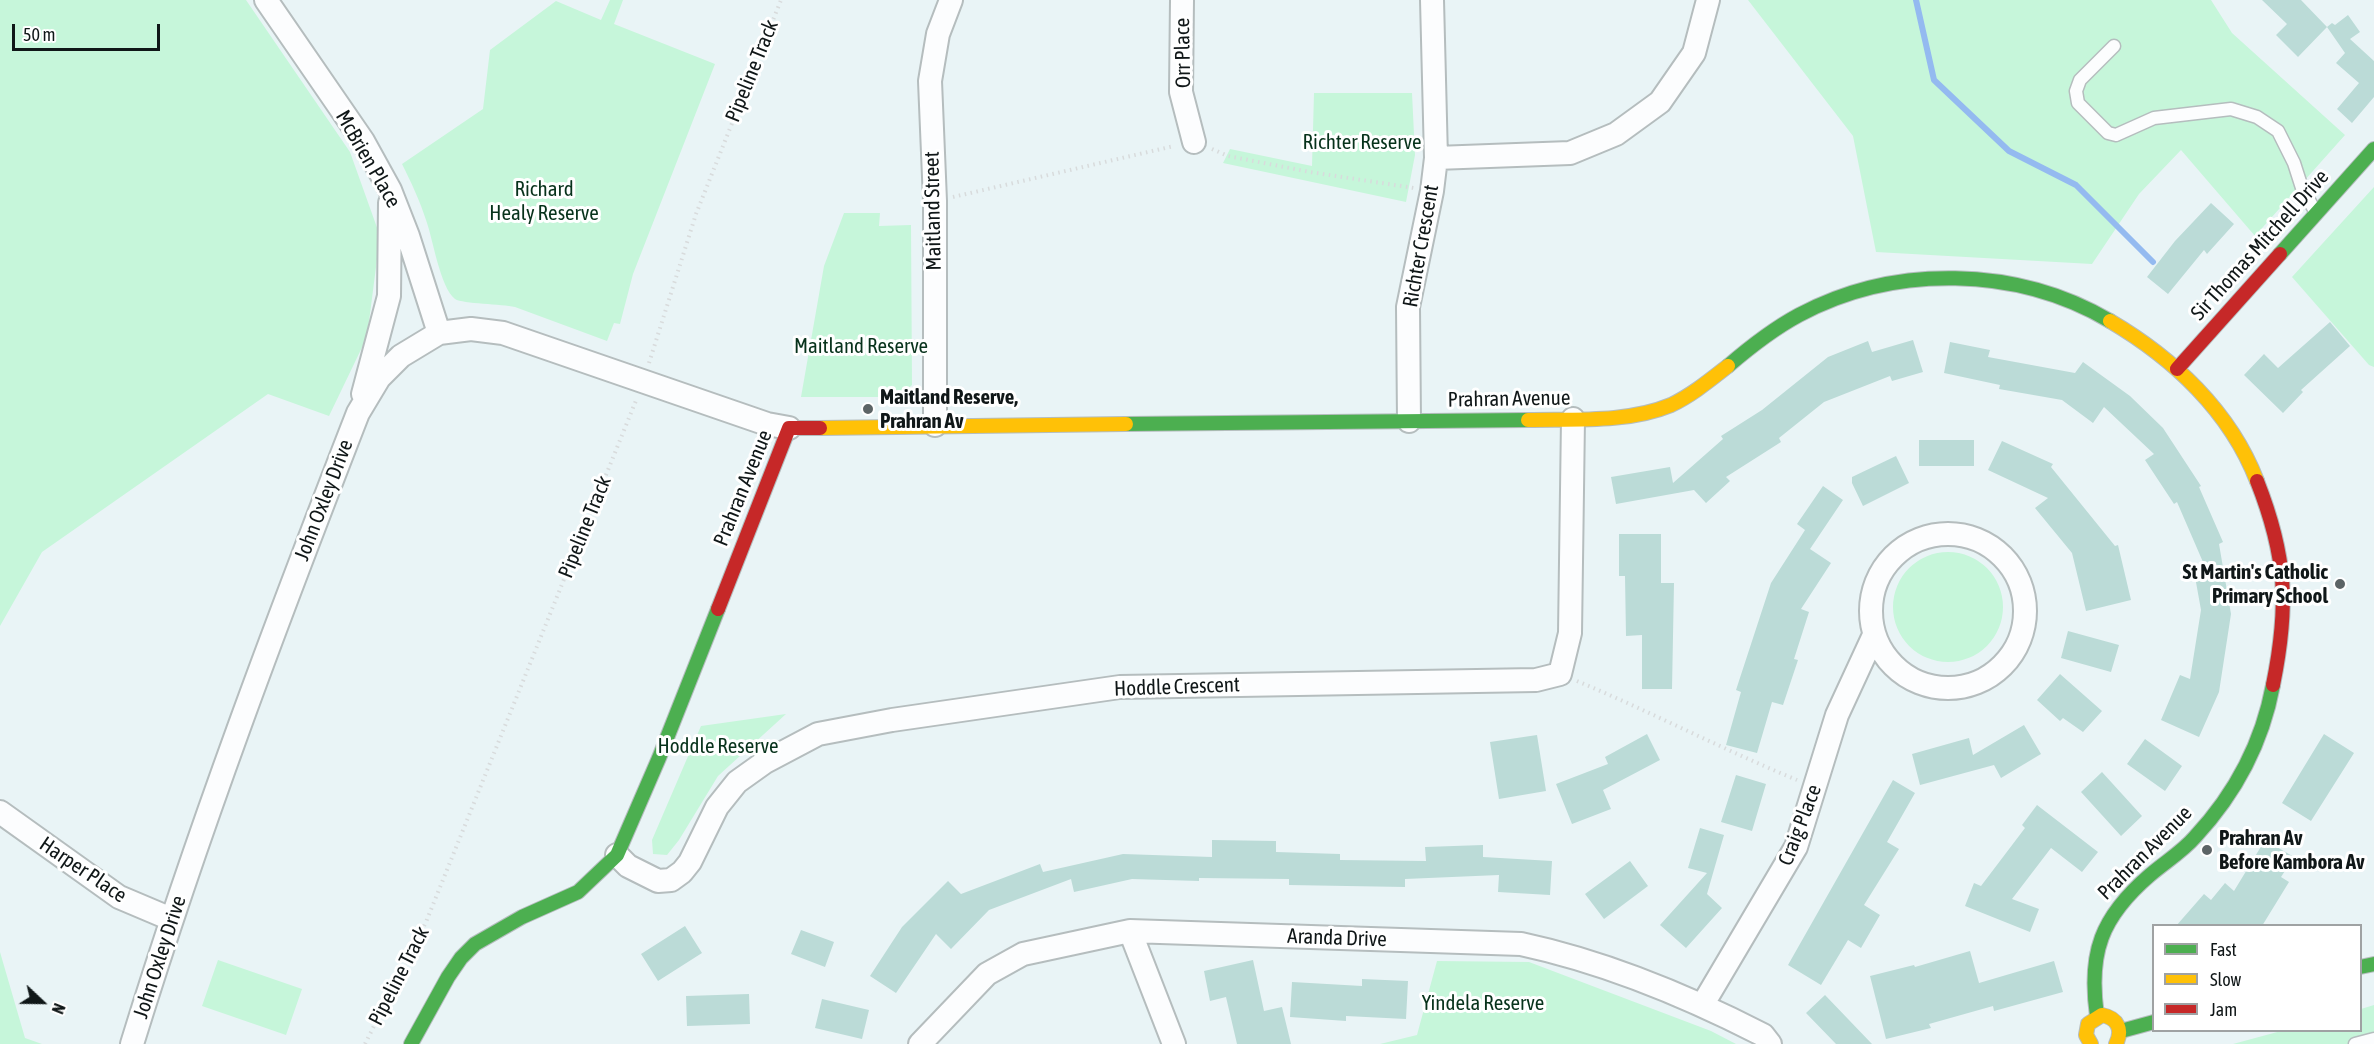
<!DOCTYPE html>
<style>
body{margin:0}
#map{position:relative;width:2374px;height:1044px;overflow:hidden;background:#e9f4f6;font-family:"Asap Condensed",sans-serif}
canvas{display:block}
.legend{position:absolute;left:2152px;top:924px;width:210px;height:108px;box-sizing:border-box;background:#fff;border:2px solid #9fa2a3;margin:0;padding:8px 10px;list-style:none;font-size:18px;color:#101718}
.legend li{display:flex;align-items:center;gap:12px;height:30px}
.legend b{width:30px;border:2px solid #9fa2a3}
.north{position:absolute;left:12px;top:972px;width:60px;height:60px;-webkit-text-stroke:4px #fff;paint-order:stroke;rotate:112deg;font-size:16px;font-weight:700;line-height:24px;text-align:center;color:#101718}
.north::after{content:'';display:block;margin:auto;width:21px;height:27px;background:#101718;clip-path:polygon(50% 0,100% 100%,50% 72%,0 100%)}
.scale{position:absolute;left:12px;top:24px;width:148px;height:27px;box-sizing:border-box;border:3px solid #101718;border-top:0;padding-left:8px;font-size:18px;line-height:21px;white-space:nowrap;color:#101718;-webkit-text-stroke:4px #fff;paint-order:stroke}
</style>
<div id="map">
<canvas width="2374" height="1044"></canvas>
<ul class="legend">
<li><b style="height:8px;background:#4caf50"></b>Fast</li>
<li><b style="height:8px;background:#ffc107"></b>Slow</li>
<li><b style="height:8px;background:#c62828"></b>Jam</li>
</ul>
<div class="north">N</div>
<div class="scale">50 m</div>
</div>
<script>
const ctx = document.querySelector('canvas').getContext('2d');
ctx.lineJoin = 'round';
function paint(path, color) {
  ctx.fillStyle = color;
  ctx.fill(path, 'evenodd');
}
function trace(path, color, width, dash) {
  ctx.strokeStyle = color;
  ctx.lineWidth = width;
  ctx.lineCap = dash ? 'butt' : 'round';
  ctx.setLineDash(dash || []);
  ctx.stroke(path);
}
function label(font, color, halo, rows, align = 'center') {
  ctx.font = font + ' "Asap Condensed",sans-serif';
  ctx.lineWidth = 6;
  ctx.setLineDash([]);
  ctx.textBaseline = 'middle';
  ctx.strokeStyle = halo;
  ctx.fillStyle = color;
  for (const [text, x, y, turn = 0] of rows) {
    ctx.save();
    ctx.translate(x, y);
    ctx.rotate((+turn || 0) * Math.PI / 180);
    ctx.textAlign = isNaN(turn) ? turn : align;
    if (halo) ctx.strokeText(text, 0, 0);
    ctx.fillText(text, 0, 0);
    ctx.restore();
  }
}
paint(new Path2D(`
 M0 0H246L350 152 380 236 367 337 329 416 268 394 42 552 0 626Z
 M610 0H623L614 24 715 64 633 274 620 324 614 323 607 341 515 307C502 304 463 304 455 299 440 287 433 239 426 220 420 201 411 182 402 164L483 109 490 50 556 1 601 20Z
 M1748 0H2211L2232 33 2345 135 2255 236 2181 150 2139 194 2092 264 1876 252 1853 136Z
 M1314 93H1412L1415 155 1406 202 1223 163 1230 149 1312 166Z
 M2374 187V367L2369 365 2292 277Z
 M844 213H880L879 226 911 225 912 385 899 397H801L824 266Z
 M1893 607a55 55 0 1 1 110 0a55 55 0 1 1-110 0Z
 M786 714 718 776 679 840 667 855 653 854 652 840 701 726Z
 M0 952 25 1038 42 1044H0Z
 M218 960 302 989 286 1035 202 1006Z
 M1437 961 1529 962 1711 1031 1736 1044H1380L1417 1035Z
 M2374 1005V1044H2233L2281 1031 2360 1030 2361 1009Z`), '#c6f6da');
trace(new Path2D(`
 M1916 0 1934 80 2009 151 2076 185 2153 262`), '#94baf0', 6);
paint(new Path2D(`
 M2262 0H2301L2327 27 2332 23 2335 25 2348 15 2360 32 2350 39 2374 61V97L2352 123 2337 109 2359 83 2336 63 2345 53 2327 27 2298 57 2276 35 2287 24Z
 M2211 203 2234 224 2207 254 2204 250 2168 294 2147 277 2175 241Z
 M2330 322 2350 346 2301 390 2303 392 2283 413 2244 375 2264 354 2278 368Z
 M1913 340 1923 372 1892 381 1890 376 1824 402 1779 438 1781 442 1726 477 1730 481 1706 503 1694 490 1616 504 1611 477 1670 467 1673 483 1723 439 1721 436 1762 410 1828 357 1868 341 1872 352Z
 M1950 342 1990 350 1988 357 2075 373 2083 362 2130 396 2163 428 2201 486 2199 487 2223 542 2219 544 2231 614 2219 692 2199 737 2161 720 2180 675 2190 679 2201 610 2194 571 2206 569 2177 502 2174 504 2145 460 2154 454 2104 407 2093 423 2062 400 1999 389 2000 385 1944 373Z
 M1919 440H1974V466H1919Z
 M2002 441 2053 464 2051 467 2115 546 2118 545 2131 600 2086 611 2072 553 2035 508 2048 498 1988 470Z
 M1896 456 1909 483 1863 506 1852 483V477Z
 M1823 486 1843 500 1810 549 1831 563 1801 609 1809 612 1794 659 1798 660 1783 705 1772 702 1757 753 1726 745 1741 692 1736 690 1771 583 1805 530 1797 524Z
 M1619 534H1661V583H1674L1672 689H1642V635L1626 636 1625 576H1619Z
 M2068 631 2119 645 2111 672 2061 658Z
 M2060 674 2102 711 2083 732 2063 718 2060 721 2037 700Z
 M2024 725 2041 754 2001 778 1994 765 1920 785 1912 754 1969 738 1973 755Z
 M1647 734 1660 760 1603 790 1611 809 1572 824 1556 784 1608 764 1605 757Z
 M2324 734 2354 753 2311 821 2282 803Z
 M1537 735 1546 791 1499 799 1490 742Z
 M2145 739 2182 766 2165 791 2127 764Z
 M2102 772 2142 816 2121 836 2081 792Z
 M1736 775 1766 784 1752 831 1721 822Z
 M1893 780 1915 793 1887 842 1899 849 1864 905 1880 915 1861 948 1848 940 1821 985 1788 965Z
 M2037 805 2098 852 2082 872 2051 848 2012 899 2039 909 2030 932 1965 906 1974 883 1981 886 2025 828 2022 825Z
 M1700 828 1724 835 1707 894 1722 908 1686 948 1660 925 1707 873 1688 868Z
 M1212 840 1276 841V852L1340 854V860L1426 861 1425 847 1483 845V857L1552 861 1550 895 1498 892 1499 875 1405 879V887L1289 885V879L1199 878V881L1132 879 1074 892 1071 879 989 910 951 949 936 934 896 993 870 976 902 927 948 881 961 894 1040 864 1043 872 1123 854 1212 857Z
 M2265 840 2294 857 2281 877 2289 882 2262 926H2176L2204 894 2211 900 2225 883 2234 891Z
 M1630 861 1648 886 1604 919 1585 894Z
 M685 926 702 953 658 981 641 954Z
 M801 930 834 942 825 967 791 954Z
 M1970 951 1979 983 2054 961 2063 992 1994 1011 1993 1006 1929 1024 1931 1028 1886 1039 1870 976 1914 965 1915 967Z
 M1253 960 1264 1011 1282 1007 1291 1044H1237L1226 997 1210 1001 1204 971Z
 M1362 979 1408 981 1406 1019 1346 1016V1021L1290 1017 1292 982 1362 986Z
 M749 994 750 1024 687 1026 686 996Z
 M1825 995 1872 1044H1836L1806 1013Z
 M822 999 869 1010 862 1039 815 1028Z`), '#bbdbd7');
const lane = new Path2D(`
 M2114 46 2080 80 2076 91 2078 103 2108 133 2116 135 2154 118 2231 109 2257 117 2278 131 2294 163 2302 188 2315 211
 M2355 1044 2374 1039`);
const street = new Path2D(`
 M266 0 363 141 390 190 408 236 439 333
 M1182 0 1181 92 1194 142
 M1436 158 1570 153 1616 134 1660 102 1694 53 1708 0
 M363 394 389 296 390 203
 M1409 421 1408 307 1432 191 1436 158 1432 0
 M935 425V201L930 81 938 34 951 0
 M1871 611a77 77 0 1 1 154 0a77 77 0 1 1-154 0Z
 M0 812 119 897 171 919
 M617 855 628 866 658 881 671 880 682 872 690 862 717 807 737 782 765 762 818 734 892 720 1120 687 1536 680 1560 674 1570 633 1573 419
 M1130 931 1174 1044
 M1703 1004 1796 847 1837 715 1874 635
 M132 1044C198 830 277 621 358 413L379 378 401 356 439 333 471 329 503 333 767 424 789 428
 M920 1044 987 974 1023 954 1130 931 1521 944C1605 962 1687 996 1763 1035L1770 1044`);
const fast = new Path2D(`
 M2280 254 2374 149
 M1728 366C1750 347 1773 329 1799 315 1894 264 2017 266 2110 321
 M1126 424 1528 420
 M2360 967 2374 964
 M2097 1016C2088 953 2101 917 2150 875 2165 862 2182 852 2195 837 2235 794 2262 744 2273 685
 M2121 1031 2154 1022
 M411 1044 448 977 461 958 475 944 522 917 578 892 617 855 659 758 718 609`);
const slow = new Path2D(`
 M2110 321C2173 358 2230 411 2257 481
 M1528 420C1574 419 1628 423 1671 405 1692 395 1710 380 1728 366
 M820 428 1126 424
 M2091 1044 2086 1035 2088 1024 2102 1015C2118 1018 2123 1030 2116 1044`);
const jam = new Path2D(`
 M2177 369 2280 254
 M2257 481C2287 557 2289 606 2273 685
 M718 609 789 428H820`);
trace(lane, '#b5bdbe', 15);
trace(street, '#b5bdbe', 26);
trace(fast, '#b5bdbe', 16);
trace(slow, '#b5bdbe', 16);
trace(jam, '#b5bdbe', 16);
trace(new Path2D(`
 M1212 149 1228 156 1310 172 1414 188
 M953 197 1174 146
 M649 363 696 214 781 0
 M1577 681C1651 712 1722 749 1797 780
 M365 1044 426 922 637 398`), '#d8dbdc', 4, [1.5, 4.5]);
trace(lane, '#fcfdfe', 12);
trace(street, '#fcfdfe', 22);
trace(fast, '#4caf50', 14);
trace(slow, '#ffc107', 14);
trace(jam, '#c62828', 14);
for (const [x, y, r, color] of [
 [868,409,6,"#5c6466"],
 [2340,584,6,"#5c6466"],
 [2207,850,6,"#5c6466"]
]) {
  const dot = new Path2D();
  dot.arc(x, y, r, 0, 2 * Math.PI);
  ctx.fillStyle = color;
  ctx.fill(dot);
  trace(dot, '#fff', 2);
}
label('21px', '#101718', '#fff', [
 ["Orr Place",1183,53,-91],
 ["Pipeline Track",752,71,-68],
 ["McBrien Place",368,159,60],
 ["Maitland Street",933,211,-91],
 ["Sir Thomas Mitchell Drive",2260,245,-48],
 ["Richter Crescent",1421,246,-80],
 ["Prahran Avenue",1509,399,-1],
 ["Prahran Avenue",743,488,-68],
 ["John Oxley Drive",324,500,-69],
 ["Pipeline Track",585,527,-68],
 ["Hoddle Crescent",1177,687,-2],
 ["Craig Place",1800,825,-69],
 ["Prahran Avenue",2145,853,-45],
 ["Harper Place",83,870,34],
 ["Aranda Drive",1337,938,2],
 ["John Oxley Drive",160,957,-72],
 ["Pipeline Track",399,976,-63]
]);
label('21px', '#07321b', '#fff', [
 ["Richter Reserve",1362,142],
 ["Richard",544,189],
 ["Healy Reserve",544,213],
 ["Maitland Reserve",861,346],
 ["Hoddle Reserve",718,746],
 ["Yindela Reserve",1483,1003]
]);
label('bold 21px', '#101718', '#fff', [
 ["Maitland Reserve,",880,397],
 ["Prahran Av",880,421],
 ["St Martin's Catholic",2328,572,"right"],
 ["Primary School",2328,596,"right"],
 ["Prahran Av",2219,838],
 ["Before Kambora Av",2219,862]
], 'left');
</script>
